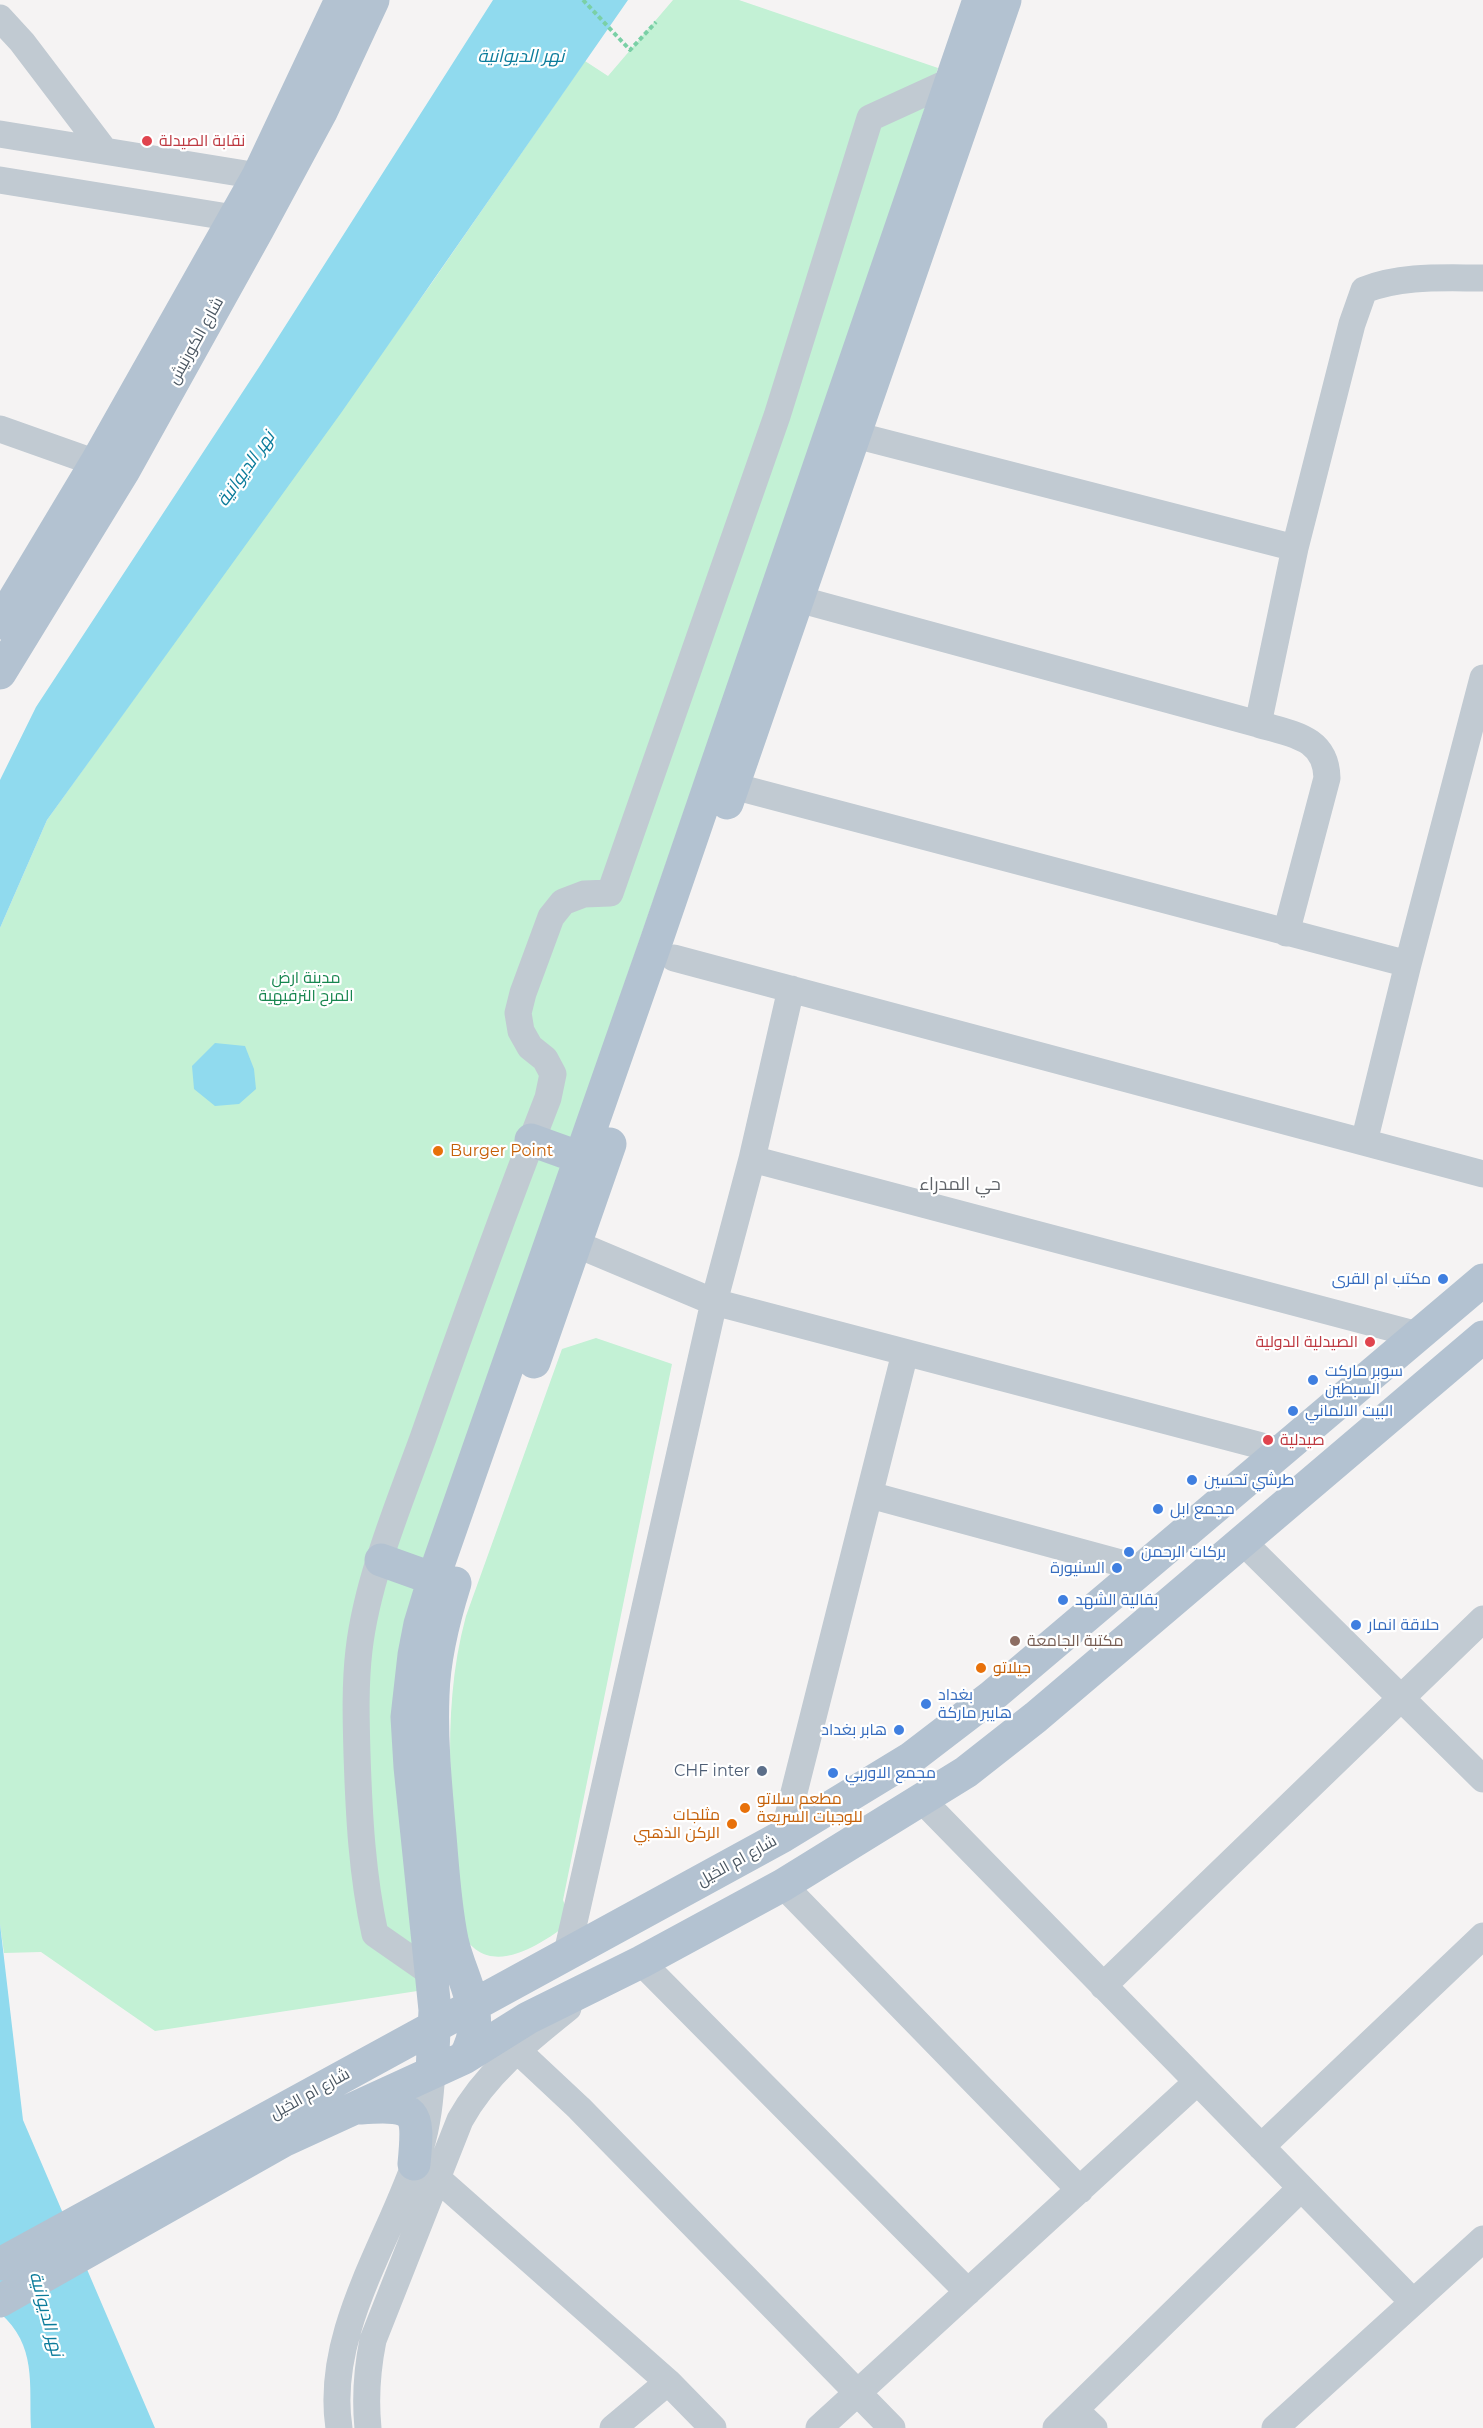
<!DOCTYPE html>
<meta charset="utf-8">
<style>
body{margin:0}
canvas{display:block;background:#f5f3f3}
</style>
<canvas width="1483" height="2428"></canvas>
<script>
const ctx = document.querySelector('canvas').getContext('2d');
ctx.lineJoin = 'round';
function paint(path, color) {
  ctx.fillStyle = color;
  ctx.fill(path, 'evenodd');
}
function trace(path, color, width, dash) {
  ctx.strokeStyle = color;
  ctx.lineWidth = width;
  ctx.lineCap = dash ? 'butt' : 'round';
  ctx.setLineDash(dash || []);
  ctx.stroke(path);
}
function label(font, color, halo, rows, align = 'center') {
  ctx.font = font + ' Montserrat,Cairo,sans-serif';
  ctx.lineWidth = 4.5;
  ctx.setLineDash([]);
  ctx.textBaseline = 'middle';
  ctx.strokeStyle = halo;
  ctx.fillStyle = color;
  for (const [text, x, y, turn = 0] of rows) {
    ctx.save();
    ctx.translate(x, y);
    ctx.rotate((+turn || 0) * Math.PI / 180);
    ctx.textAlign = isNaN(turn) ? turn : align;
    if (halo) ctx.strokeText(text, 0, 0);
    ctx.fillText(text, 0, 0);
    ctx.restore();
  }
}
paint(new Path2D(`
 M673 0H739L938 68 892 209 407 1613 424 1990 155 2031 41 1952 4 1953 0 1924V928L47 820 431 284 585 61 608 76Z
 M596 1338 672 1364 563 1900 571 1922C540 1945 487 1982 461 1931 454 1827 438 1718 466 1616L562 1349Z`), '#c3f1d5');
paint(new Path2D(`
 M493 0H628L341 413 47 820 0 928V780L36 707 261 364Z
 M215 1043 245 1046 254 1069 256 1089 239 1104 215 1106 194 1089 192 1066Z
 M0 1924 23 2120 155 2428H31C29 2383 37 2346 0 2313Z`), '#90daee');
trace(new Path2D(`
 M583 0 630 50 656 22`), '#7ad0a6', 4, [4.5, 3]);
trace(new Path2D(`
 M0 18 22 42 104 150
 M0 134 258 176 276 182
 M0 180 234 218 252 226
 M0 429 96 463
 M855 435 1295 548
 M798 599 1258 724C1290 734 1326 736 1327 778L1286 933
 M1258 724 1295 548 1352 324 1364 290C1402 275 1443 278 1483 278
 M733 786 1408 964
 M674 958 1483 1174
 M1364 1142 1408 964 1483 678
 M752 1159 1418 1335
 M576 1244 714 1302 1281 1451
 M870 1495 1143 1569
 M1242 1541 1483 1779
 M922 1800 1413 2302
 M783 1836 905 1353
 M783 1885 1080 2190
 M567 1953 714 1302 752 1159 791 989
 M641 1962 968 2292
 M431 1973 375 1934C362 1874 359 1816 357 1754 356 1720 355 1684 359 1650 367 1580 399 1504 423 1438 463 1324 504 1211 548 1098L553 1074 545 1059 530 1047 521 1031 518 1013 523 993 551 917 563 902 584 894 610 893 777 416 870 118 951 81
 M1103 1986 1483 1619
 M517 2050 579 2108 892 2428
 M1261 2147 1483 1936
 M437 2178 668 2382 713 2428
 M1075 2410 1094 2428
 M339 2428C324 2331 392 2238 420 2149 428 2123 430 2099 432 2072
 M368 2428C365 2398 367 2370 373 2340L460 2120C485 2074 528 2040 568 2008
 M613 2428 668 2382
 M819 2428 1197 2082
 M1056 2428 1301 2188
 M1275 2428 1483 2239`), '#c1cad2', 27);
trace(new Path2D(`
 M0 623 96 463 258 176 341 0
 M0 673 123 472 258 229 321 112 373 0
 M727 803 1005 0
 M531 1140 581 1158
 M534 1362 610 1144
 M381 1560 434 1579
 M455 1583C444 1618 434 1657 433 1695 431 1742 436 1789 440 1836 443 1871 445 1906 452 1940 461 1981 490 2017 464 2058
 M432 2072 435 2010 410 1767 407 1717 414 1655 420 1624 438 1565 657 939 979 0
 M361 2108C418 2104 419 2111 414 2164
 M0 2264 783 1836 911 1758 992 1696 1483 1280
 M0 2301 285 2140 464 2058 528 2018 641 1962 783 1885 966 1772 1036 1717 1483 1337`), '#b3c2d1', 33);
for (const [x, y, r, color] of [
 [147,141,6,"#e0444e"],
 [438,1151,6,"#e8710a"],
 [1443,1279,6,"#3f7fe0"],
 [1370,1342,6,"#e0444e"],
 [1313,1380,6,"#3f7fe0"],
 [1293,1411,6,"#3f7fe0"],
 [1268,1440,6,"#e0444e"],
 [1192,1480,6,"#3f7fe0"],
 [1158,1509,6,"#3f7fe0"],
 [1129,1552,6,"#3f7fe0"],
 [1117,1568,6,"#3f7fe0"],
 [1063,1600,6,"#3f7fe0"],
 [1356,1625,6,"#3f7fe0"],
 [1015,1641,6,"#8d6e63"],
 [981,1668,6,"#e8710a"],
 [926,1704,6,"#3f7fe0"],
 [899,1730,6,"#3f7fe0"],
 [762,1771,6,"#5c6f8a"],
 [833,1773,6,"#3f7fe0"],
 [745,1808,6,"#e8710a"],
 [732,1824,6,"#e8710a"]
]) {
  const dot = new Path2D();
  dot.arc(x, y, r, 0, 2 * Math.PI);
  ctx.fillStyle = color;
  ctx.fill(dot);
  trace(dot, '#fff', 2);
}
label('16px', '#be3a42', '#fff', [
 ["نقابة الصيدلة",159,141],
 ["الصيدلية الدولية",1358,1342,"right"],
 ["صيدلية",1280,1440]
], 'left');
label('16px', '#4a5661', '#fff', [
 ["شارع الكورنيش",196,341,-61],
 ["شارع ام الخيل",737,1861,-29],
 ["شارع ام الخيل",310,2094,-29]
]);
label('16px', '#17864f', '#fff', [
 ["مدينة ارض",306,978],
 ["المرح الترفيهية",306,996]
]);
label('16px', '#c56008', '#fff', [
 ["Burger Point",450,1151],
 ["جيلاتو",993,1668],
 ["مطعم سلاتو",757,1799],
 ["للوجبات السريعة",757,1817],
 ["مثلجات",720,1815,"right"],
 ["الركن الذهبي",720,1833,"right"]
], 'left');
label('16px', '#366cbe', '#fff', [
 ["مكتب ام القرى",1431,1279,"right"],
 ["سوبر ماركت",1325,1371],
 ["السبطين",1325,1389],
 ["البيت الالماني",1305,1411],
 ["طرشي تحسين",1204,1480],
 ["مجمع ابل",1170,1509],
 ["بركات الرحمن",1141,1552],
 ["السنيورة",1105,1568,"right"],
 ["بقالية الشهد",1075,1600],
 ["حلاقة انمار",1368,1625],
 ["بغداد",938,1695],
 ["هايبر ماركة",938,1713],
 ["هابر بغداد",887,1730,"right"],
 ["مجمع الاوربي",845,1773]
], 'left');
label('16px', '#785e54', '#fff', [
 ["مكتبة الجامعة",1027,1641]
], 'left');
label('16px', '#4e5e75', '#fff', [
 ["CHF inter",750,1771]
], 'right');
label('italic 18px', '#0c7c9b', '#fff', [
 ["نهر الديوانية",521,57],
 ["نهر الديوانية",246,469,-55],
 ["نهر الديوانية",46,2314,75]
]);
label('18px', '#5f6368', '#fff', [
 ["حي المدراء",960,1185]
]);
</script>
